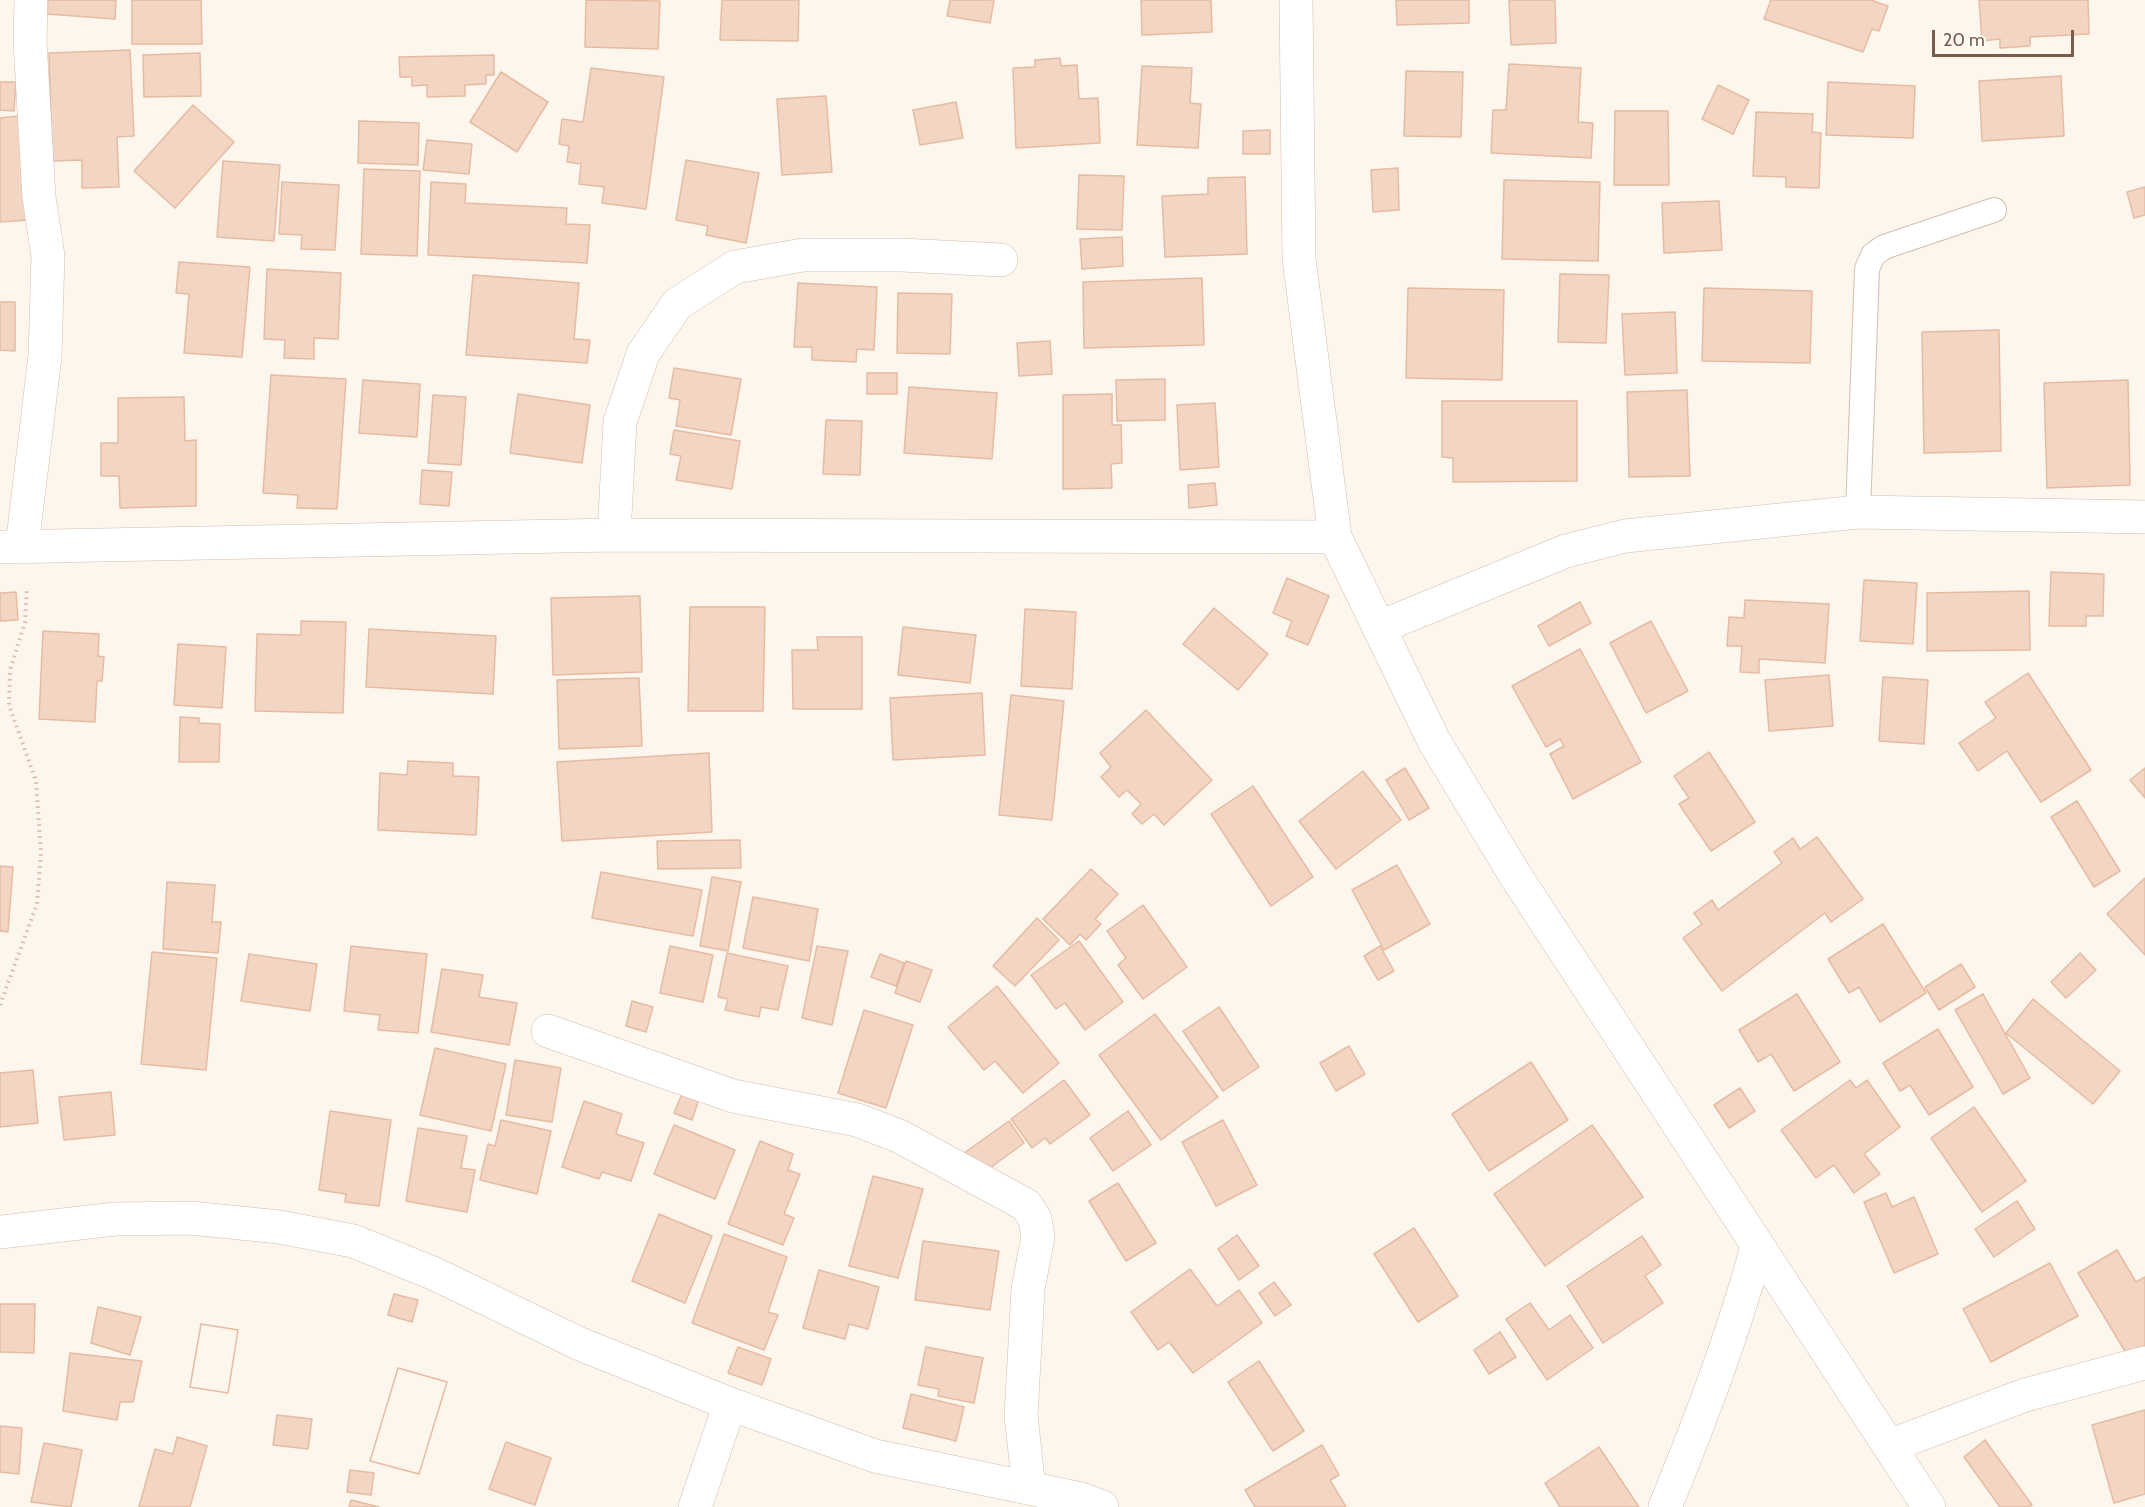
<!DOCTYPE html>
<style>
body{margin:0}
#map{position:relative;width:2145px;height:1507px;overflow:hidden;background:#fdf6ec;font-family:Cabin,sans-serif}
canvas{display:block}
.scale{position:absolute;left:1932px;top:30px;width:142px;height:27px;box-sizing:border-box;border:3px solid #7a5c4d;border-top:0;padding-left:8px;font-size:18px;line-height:21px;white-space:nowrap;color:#7a5c4d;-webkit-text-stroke:4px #fffaf3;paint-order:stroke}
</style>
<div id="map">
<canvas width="2145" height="1507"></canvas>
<div class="scale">20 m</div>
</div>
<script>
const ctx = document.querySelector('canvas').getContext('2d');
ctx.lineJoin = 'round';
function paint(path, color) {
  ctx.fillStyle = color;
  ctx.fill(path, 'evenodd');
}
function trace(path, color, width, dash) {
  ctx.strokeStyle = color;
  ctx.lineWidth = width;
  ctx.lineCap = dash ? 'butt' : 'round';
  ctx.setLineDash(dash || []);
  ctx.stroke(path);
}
const building = new Path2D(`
 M48 0H116L115 19 47 14Z
 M132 0H201L202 44H132Z
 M586 0 660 1 658 49 585 47Z
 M722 0H799L798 41 720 40Z
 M950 0H994L990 23 947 16Z
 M1141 0H1211L1212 32 1142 35Z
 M1396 0H1469V23L1397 25Z
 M1509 0H1555L1556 43 1511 45Z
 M1771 0H1871L1888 6 1879 31 1872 29 1863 52 1764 19Z
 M1979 0H2088L2089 34 2030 37V46L2000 48V39L1982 41Z
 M130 50 134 136 117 137 119 187 82 188V160L52 161 49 53Z
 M200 53 201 96 144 97 143 55Z
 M494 55V75H486V84L465 85V96L427 97V85L412 86V77H400L399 57Z
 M1060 58 1061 66 1077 65 1079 99 1098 98 1100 143 1016 148 1013 68 1035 67V60Z
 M1509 64 1581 68 1578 122 1593 123 1591 158 1491 153 1493 110H1506Z
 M1142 66 1192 68 1190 103 1201 104 1198 148 1137 145Z
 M591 68 664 77 646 209 602 203 604 187 579 184 581 164 567 162 569 146 559 144 562 119 583 122Z
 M1406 71 1463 72 1461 137 1404 136Z
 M501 72 548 102 517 152 470 122Z
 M2061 76 2064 136 1982 141 1979 81Z
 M0 82H16L14 111 0 110Z
 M1828 82 1915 86 1913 138 1826 135Z
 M1718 85 1749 100 1733 134 1702 119Z
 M826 96 832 172 782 175 777 99Z
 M956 102 963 138 920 145 913 110Z
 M193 105 234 142 175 208 134 171Z
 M1615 111H1668L1669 185H1614Z
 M1756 112 1813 114 1812 132 1821 133 1819 188 1786 187V177L1753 176Z
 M19 116 28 220 0 222V118Z
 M359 121 419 123 418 165 358 163Z
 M1270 130V154H1243V131Z
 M427 140 472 144 469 174 423 170Z
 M686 160 759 173 746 243 706 235 708 226 676 220Z
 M223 161 280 165 274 241 217 237Z
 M1398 168 1399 210 1373 212 1371 170Z
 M364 169 420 171 417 256 361 254Z
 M1079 175 1124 176 1122 230 1077 229Z
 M1245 177 1247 254 1165 257 1162 196 1208 194V178Z
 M1504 180 1600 182 1598 261 1502 259Z
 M282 182 339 185 335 250 301 249 302 235 279 234Z
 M431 182 466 184 465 203 567 208 566 224 590 225 587 263 428 255Z
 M2145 187V215L2134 218 2127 192Z
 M1719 201 1722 250 1664 253 1662 203Z
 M1122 237 1123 266 1082 269 1080 239Z
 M179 262 250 267 242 357 184 353 189 294 176 293Z
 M267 269 341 273 338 339 314 338V359L284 358 285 340 264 339Z
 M1560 274 1609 275 1606 343 1558 342Z
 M473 275 579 283 574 339 590 340 587 363 466 355Z
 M1202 278 1204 345 1084 348 1083 282Z
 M798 283 877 287 874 350 857 349 856 362 812 360V347H794Z
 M1408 288 1504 290 1502 380 1406 378Z
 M1704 288 1812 291 1810 363 1702 361Z
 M898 293 952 294 950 354 897 353Z
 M0 302H15V351L0 350Z
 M1675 312 1677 373 1625 375 1622 314Z
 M1999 330 2001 451 1924 453 1922 332Z
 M1050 341 1052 374 1019 376 1017 343Z
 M674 368 741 379 731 435 676 426 680 400 669 398Z
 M867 373H897V394H867Z
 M271 375 346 379 337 509 297 508 298 495 263 493Z
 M1165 379V420L1117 421 1116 380Z
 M363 380 420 384 417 437 359 433Z
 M2128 380 2130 485 2047 488 2044 383Z
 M909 387 997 393 992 459 904 453Z
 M1687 390 1690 476 1629 477 1627 392Z
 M518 394 590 405 582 463 510 453Z
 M1112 394V425H1121L1122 463 1111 464 1112 488 1063 489V395Z
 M433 395 466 397 461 465 428 463Z
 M184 397 185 441 196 440V506L120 508 119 476H101V443H118V398Z
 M1442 401H1577V481L1453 482V458L1442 457Z
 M1215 403 1219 467 1180 470 1177 405Z
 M826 420 862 421 860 475 823 474Z
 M674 430 740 441 732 489 676 480 681 456 670 454Z
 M422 470 452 472 449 506 420 504Z
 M1215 483 1217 505 1189 508 1188 485Z
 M2051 572 2104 574 2103 616H2086V626H2049Z
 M1287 578 1329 596 1308 645 1286 636 1292 621 1273 613Z
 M1864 580 1917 583 1913 644 1860 641Z
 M2029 591 2030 650 1927 651V593Z
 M16 592 18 620 0 621V593Z
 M640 596 642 672 553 675 551 598Z
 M1745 600 1829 604 1825 663 1759 659V673L1740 672 1742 646H1727L1729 617 1744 618Z
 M1580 602 1591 623 1549 646 1538 626Z
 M690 607H765L763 711H688Z
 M1214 608 1268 654 1238 690 1183 644Z
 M1025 609 1076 612 1072 689 1021 686Z
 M301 621 346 622 343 713 255 711 257 634 301 635Z
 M1651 621 1688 691 1646 713 1610 643Z
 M903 627 976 635 970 683 898 675Z
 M369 629 496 636 493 694 366 687Z
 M43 631 99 634 98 656 104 657 102 681H97L95 722 39 719Z
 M817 637H862V709H793L792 650H818Z
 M178 644 226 647 222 708 174 705Z
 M1580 649 1641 762 1573 799 1550 754 1564 746 1560 739 1546 747 1512 686Z
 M2028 673 2091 770 2041 802 2007 751 1978 771 1959 743 1996 718 1985 702Z
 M1829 675 1833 726 1769 731 1765 680Z
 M1883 677 1928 680 1924 744 1879 741Z
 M639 678 642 746 559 749 557 680Z
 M982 693 985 755 893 760 890 698Z
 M1011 695 1064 701 1052 820 999 815Z
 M1146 710 1212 780 1164 825 1154 814 1142 824 1132 814 1141 804 1127 790 1119 797 1101 777 1111 767 1100 753Z
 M180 717 199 718V723L220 724 219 762H179Z
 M1709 752 1755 822 1711 851 1679 804 1689 798 1674 776Z
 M709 753 712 832 562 841 557 762Z
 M408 761 453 763V776L479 777 476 835 378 830 380 773 407 775Z
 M1405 768 1429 808 1409 820 1386 780Z
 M2145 768V798L2130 780Z
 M1363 771 1401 820 1336 869 1299 821Z
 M1253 786 1313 877 1271 906 1211 814Z
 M2077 801 2120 871 2094 887 2051 817Z
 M1817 837 1863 899 1831 922 1825 913 1722 991 1683 938 1702 924 1694 913 1712 900 1718 910 1782 863 1774 852 1793 838 1800 849Z
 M740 840 741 868 658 869 657 841Z
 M1397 865 1430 924 1384 950 1352 890Z
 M0 866 13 867 8 932 0 931Z
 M1091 869 1118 894 1095 919 1101 924 1086 940 1080 934 1070 945 1043 919Z
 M601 872 702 890 693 936 592 918Z
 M712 877 741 882 728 951 700 946Z
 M2145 878V955L2107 914Z
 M167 882 215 885 212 922H221L218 953 163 949Z
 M753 897 818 909 809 961 743 948Z
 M1143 905 1187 967 1143 999 1118 965 1126 958 1107 931Z
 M1037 918 1059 940 1015 986 993 966Z
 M1883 924 1926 993 1880 1022 1859 987 1849 993 1828 959Z
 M1079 941 1123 1002 1085 1030 1065 1003 1056 1009 1031 975Z
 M351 946 427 954 418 1033 378 1030 380 1015 344 1011Z
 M670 946 713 955 703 1002 660 993Z
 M817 946 848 951 832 1025 802 1018Z
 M1380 946 1394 971 1378 980 1364 956Z
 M152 952 217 958 206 1070 141 1064Z
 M727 953 788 966 778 1010 761 1007 759 1017 725 1010 728 999 718 997Z
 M2080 953 2096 970 2066 998 2051 982Z
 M249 954 317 964 310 1011 241 1001Z
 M880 954 904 963 896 986 871 977Z
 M906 961 932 970 920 1002 895 993Z
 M1961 964 1975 987 1939 1010 1925 987Z
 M442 969 483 975 479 997 517 1003 509 1045 431 1032Z
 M997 986 1059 1063 1023 1093 995 1061 984 1070 948 1027Z
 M1797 994 1840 1062 1794 1091 1771 1054 1758 1062 1739 1030Z
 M1983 994 2030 1078 2003 1094 1955 1010Z
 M2033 999 2120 1071 2093 1104 2006 1033Z
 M632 1001 653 1007 646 1032 626 1026Z
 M1219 1007 1259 1067 1223 1091 1183 1031Z
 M864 1010 913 1025 886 1108 838 1093Z
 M1155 1014 1218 1097 1161 1140 1099 1055Z
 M1938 1029 1973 1087 1929 1115 1910 1085 1900 1091 1883 1063Z
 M1349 1046 1365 1074 1336 1091 1320 1063Z
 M435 1048 506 1064 491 1131 420 1115Z
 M515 1060 561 1068 552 1122 506 1115Z
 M1531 1062 1568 1120 1489 1171 1452 1114Z
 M33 1070 38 1123 0 1127V1073Z
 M1064 1080 1090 1115 1050 1144 1045 1138 1032 1148 1011 1119Z
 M1850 1080 1856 1088 1867 1080 1900 1127 1864 1154 1880 1174 1854 1193 1834 1165 1816 1178 1781 1130Z
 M1740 1088 1755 1111 1729 1128 1714 1105Z
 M111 1092 115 1135 64 1140 59 1097Z
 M682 1094 699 1099 692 1120 674 1113Z
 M584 1101 622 1114 616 1134 644 1143 631 1181 602 1172 599 1179 562 1167Z
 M1974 1107 2026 1181 1982 1212 1931 1138Z
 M330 1111 391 1120 379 1206 345 1202 346 1194 319 1190Z
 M1128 1111 1151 1145 1113 1171 1090 1138Z
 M501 1120 551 1131 537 1194 480 1180 488 1144 495 1146Z
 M1223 1120 1257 1185 1216 1206 1182 1142Z
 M1009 1121 1024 1143 990 1168 964 1153Z
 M674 1125 735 1150 715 1199 654 1174Z
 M1592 1125 1643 1197 1545 1266 1494 1194Z
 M418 1128 467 1136 461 1168 475 1170 467 1212 406 1201Z
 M760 1141 793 1154 788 1170 800 1174 784 1214 794 1218 783 1245 728 1224Z
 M873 1176 923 1189 898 1278 849 1266Z
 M1118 1183 1156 1243 1126 1261 1089 1201Z
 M1886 1193 1892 1207 1914 1197 1938 1254 1894 1273 1864 1202Z
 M2017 1201 2035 1229 1994 1257 1975 1229Z
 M659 1214 712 1236 685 1303 632 1281Z
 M1414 1228 1458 1296 1418 1322 1374 1254Z
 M724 1234 787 1257 768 1312 778 1315 764 1350 692 1323Z
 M1237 1235 1259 1266 1239 1280 1218 1249Z
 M1642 1236 1661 1265 1645 1276 1663 1303 1603 1343 1567 1286Z
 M923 1241 999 1251 990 1310 915 1300Z
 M2117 1250 2136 1282 2145 1277V1348L2129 1358 2078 1273Z
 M2050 1263 2078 1316 1991 1362 1963 1309Z
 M1190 1269 1217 1306 1239 1290 1262 1323 1193 1373 1169 1342 1158 1350 1131 1312Z
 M819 1270 879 1287 868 1329 849 1324 845 1339 803 1328Z
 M1274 1282 1291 1305 1275 1316 1259 1293Z
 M394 1294 418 1300 412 1322 388 1315Z
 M1530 1303 1549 1330 1570 1315 1593 1348 1547 1380 1506 1319Z
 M0 1304H35L34 1353 0 1352Z
 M98 1307 141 1317 130 1355 91 1343Z
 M201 1324 238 1330 228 1393 190 1387Z
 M201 1324 238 1330 228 1393 190 1387Z
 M1500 1332 1516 1357 1489 1374 1474 1350Z
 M738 1347 771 1359 762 1385 728 1373Z
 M926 1347 983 1358 974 1403 938 1396 939 1389 918 1385Z
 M70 1353 142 1361 133 1402H120L117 1420 63 1411Z
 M1259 1361 1304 1431 1273 1451 1228 1382Z
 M398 1368 447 1382 419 1474 370 1461Z
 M398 1368 447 1382 419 1474 370 1461Z
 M911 1394 964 1407 956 1441 903 1428Z
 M2145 1410V1494L2114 1503 2092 1425Z
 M277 1415 312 1419 308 1449 273 1445Z
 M0 1426 22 1428 19 1474 0 1472Z
 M177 1437 207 1446 190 1507H139L155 1449 173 1454Z
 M1985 1440 2032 1505 2029 1507H2000L1964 1457Z
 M506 1442 551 1458 535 1505 489 1489Z
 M44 1443 82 1450 71 1507 31 1502Z
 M1322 1445 1339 1475 1330 1480 1346 1507H1255L1245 1490Z
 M1599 1447 1639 1507H1560L1545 1483Z
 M350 1470 374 1473 371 1495 347 1492Z
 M351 1500 379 1507H349Z`);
paint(building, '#f3d5c3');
trace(building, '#e6bba3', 1.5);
const lane = new Path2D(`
 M1858 512 1867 269 1873 255 1884 247 1994 210`);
const street = new Path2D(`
 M1296 0 1299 259 1335 537 1434 741 1515 875 1929 1507
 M614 535 620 422 643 354 677 304 735 267 803 255H902L1001 260
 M0 547 614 535 1335 537
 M22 547 45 356 48 256 39 197 30 42 31 0
 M1380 627 1566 551 1625 536 1858 512 2145 517
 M548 1031 733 1096 857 1120 899 1136 1026 1205 1035 1219 1038 1237 1028 1289 1021 1416 1029 1488
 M0 1232 115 1219 191 1218 279 1227 353 1241 435 1274 580 1344 730 1404 875 1456 1081 1499 1102 1507
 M1889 1446 2025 1395 2145 1363
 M695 1507 730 1404
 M1665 1507C1700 1421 1733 1336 1757 1247`);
trace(lane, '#d1beb0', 26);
trace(street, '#d1beb0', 34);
trace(new Path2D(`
 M0 1005 37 904 41 853 36 781 9 705 10 670 25 622 27 588`), '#d9b8a5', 4, [1.5, 4.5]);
trace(lane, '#fff', 24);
trace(street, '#fff', 33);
</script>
